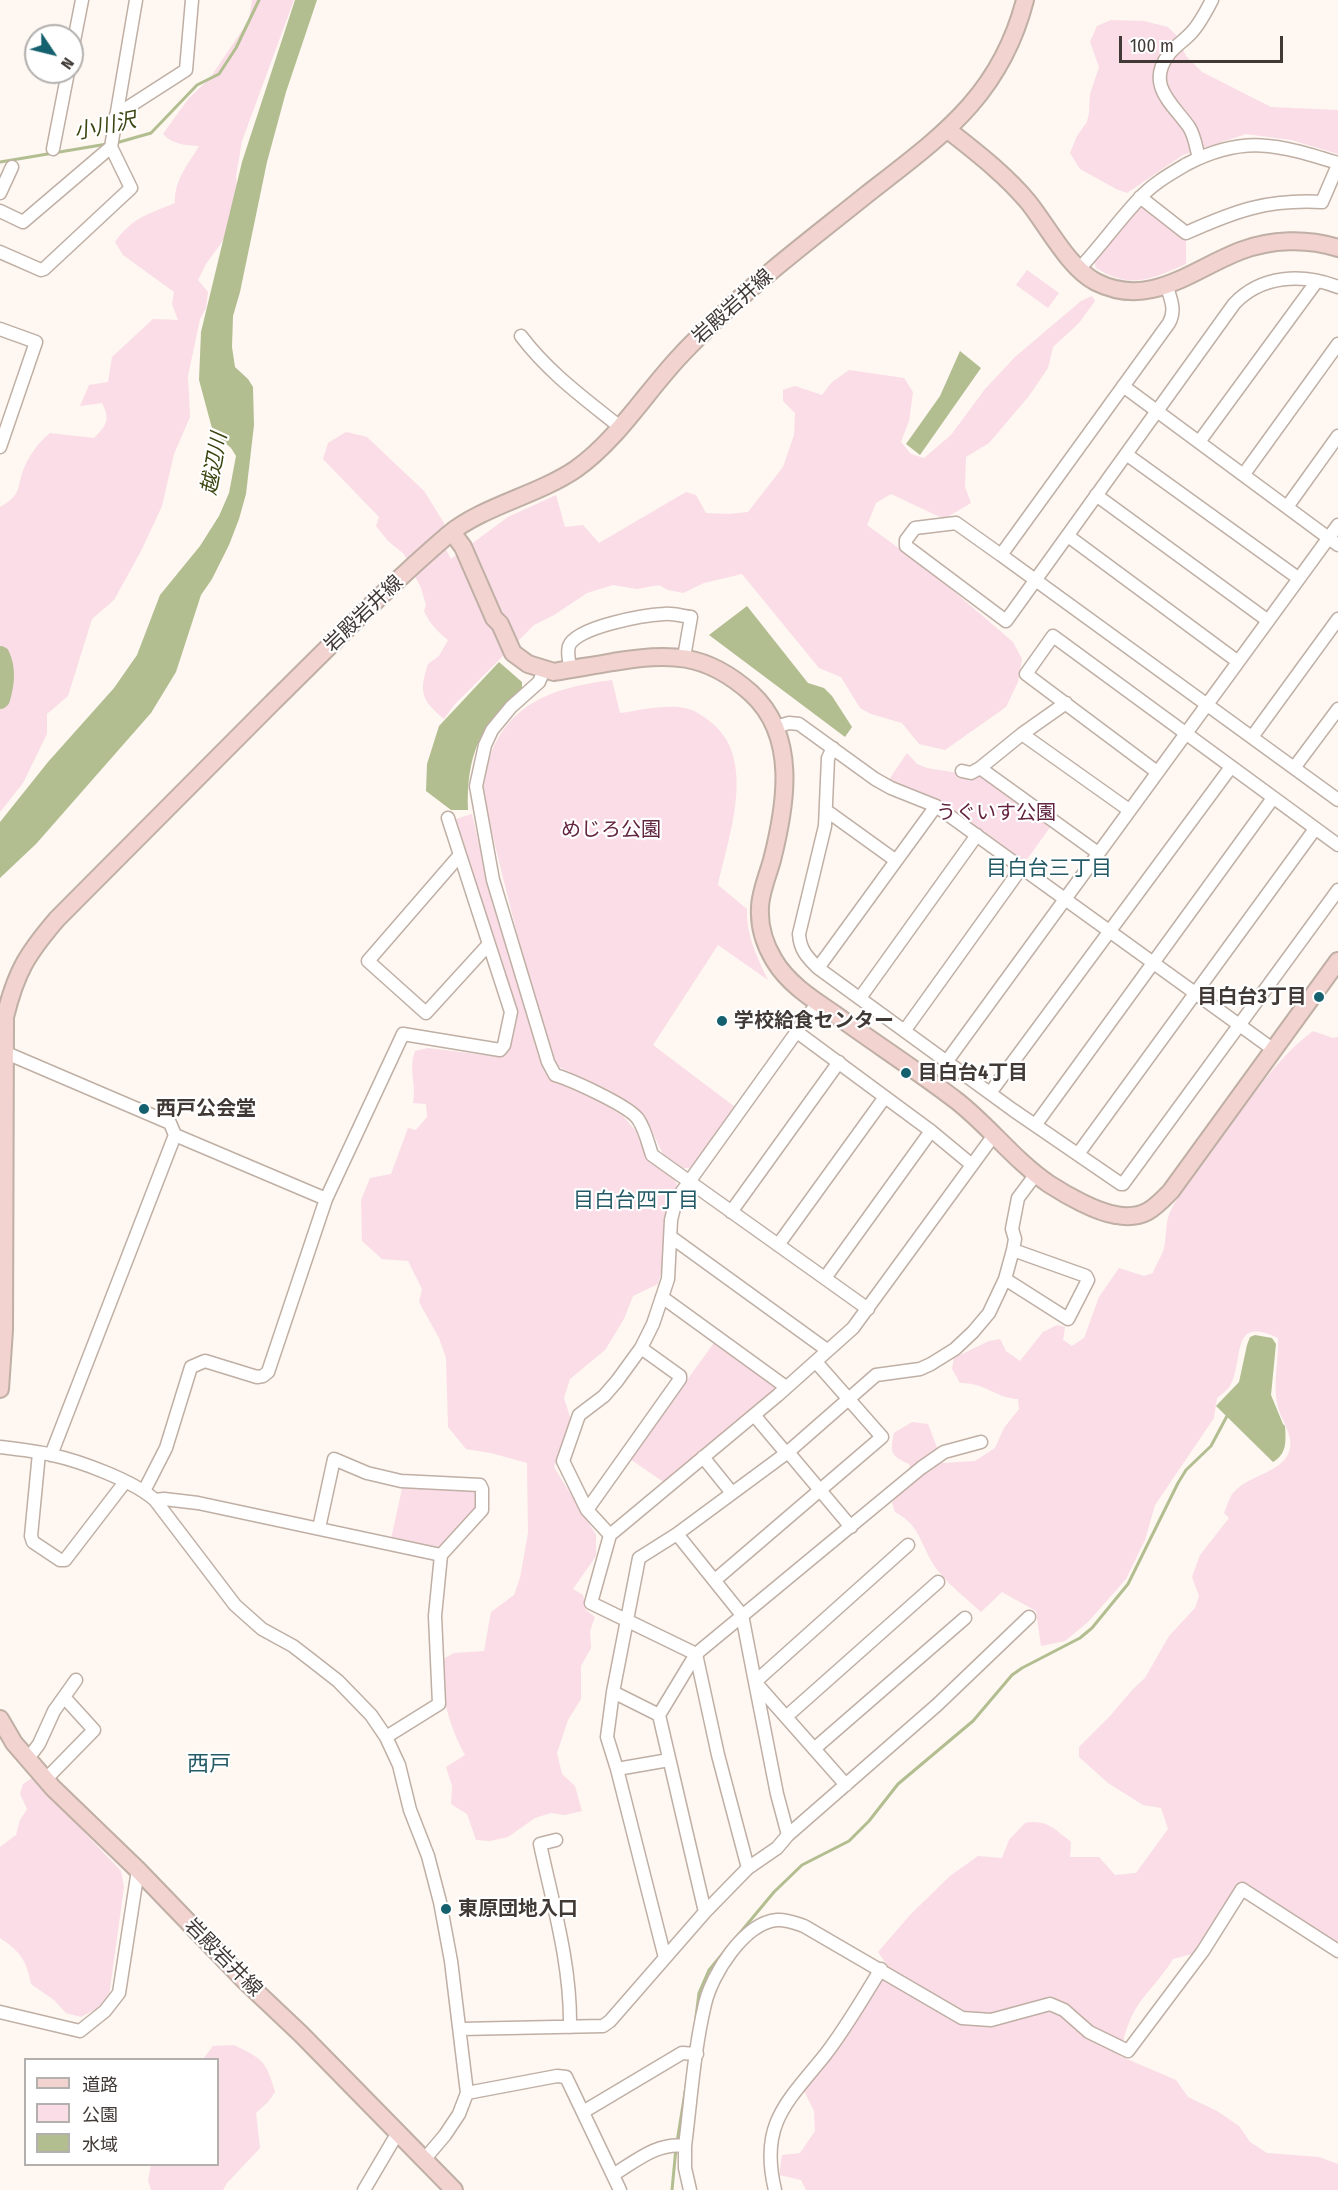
<!DOCTYPE html>
<meta charset="utf-8">
<style>
body{margin:0}
#map{position:relative;width:1338px;height:2190px;overflow:hidden;background:#fef7f2;font-family:"Fira Sans Condensed","Noto Sans JP",sans-serif}
canvas{display:block}
.legend{position:absolute;left:24px;top:2058px;width:195px;height:108px;box-sizing:border-box;background:#fff;border:2px solid #b3b0ae;margin:0;padding:8px 10px;list-style:none;font-size:18px;color:#403935}
.legend li{display:flex;align-items:center;gap:12px;height:30px}
.legend b{width:30px;border:2px solid #b3b0ae}
.north{position:absolute;left:24px;top:24px;width:60px;height:60px;box-sizing:border-box;background:#fff;border:2px solid #b3b0ae;border-radius:50%;rotate:125deg;font-size:16px;font-weight:700;line-height:24px;text-align:center;color:#403935}
.north::after{content:'';display:block;margin:auto;width:21px;height:27px;background:#15606e;clip-path:polygon(50% 0,100% 100%,50% 72%,0 100%)}
.scale{position:absolute;left:1119px;top:36px;width:164px;height:27px;box-sizing:border-box;border:3px solid #403935;border-top:0;padding-left:8px;font-size:18px;line-height:21px;white-space:nowrap;color:#403935;-webkit-text-stroke:4px #fff;paint-order:stroke}
</style>
<div id="map">
<canvas width="1338" height="2190"></canvas>
<ul class="legend">
<li><b style="height:8px;background:#f3d3d0"></b>道路</li>
<li><b style="height:16px;background:#fadde6"></b>公園</li>
<li><b style="height:16px;background:#b2be90"></b>水域</li>
</ul>
<div class="north">N</div>
<div class="scale">100 m</div>
</div>
<script>
const ctx = document.querySelector('canvas').getContext('2d');
ctx.lineJoin = 'round';
function paint(path, color) {
  ctx.fillStyle = color;
  ctx.fill(path, 'evenodd');
}
function trace(path, color, width, dash) {
  ctx.strokeStyle = color;
  ctx.lineWidth = width;
  ctx.lineCap = dash ? 'butt' : 'round';
  ctx.setLineDash(dash || []);
  ctx.stroke(path);
}
function label(font, color, halo, rows, align = 'center') {
  ctx.font = font + ' "Fira Sans Condensed","Noto Sans JP",sans-serif';
  ctx.lineWidth = 4.5;
  ctx.setLineDash([]);
  ctx.textBaseline = 'middle';
  ctx.strokeStyle = halo;
  ctx.fillStyle = color;
  for (const [text, x, y, turn = 0] of rows) {
    ctx.save();
    ctx.translate(x, y);
    ctx.rotate((+turn || 0) * Math.PI / 180);
    ctx.textAlign = isNaN(turn) ? turn : align;
    if (halo) ctx.strokeText(text, 0, 0);
    ctx.fillText(text, 0, 0);
    ctx.restore();
  }
}
paint(new Path2D(`
 M252 0H294L242 141 236 176 238 196 227 235 206 264 198 280 208 292 206 308 200 319 188 376 190 417 174 454 162 506 141 551 114 600 92 619 68 696 47 714V734L23 783 0 812V507C23 494 16 488 24 468 30 454 39 442 50 433L94 438C106 426 111 420 102 403L80 406 89 385 108 382 112 357 153 319 178 320 172 304 174 292 123 255 115 242C133 217 149 214 175 203 174 180 188 165 199 146 185 145 174 145 163 134L189 98 210 78 249 20Z
 M1111 20 1144 21 1168 27 1177 36 1186 56 1202 72 1271 107 1338 110V154L1291 140 1246 134 1183 155 1127 193 1116 189 1080 169 1070 153 1077 136 1087 122 1089 113 1090 94 1099 67 1090 42 1097 26Z
 M1142 206 1186 238V264C1152 279 1131 290 1096 268L1094 261 1137 207Z
 M1027 270 1059 293 1048 308 1016 285Z
 M1092 296 1095 301 1079 323 1053 347 1048 368 1029 396 989 443 966 457 965 487 971 503 944 519 891 494 876 503 867 525 930 571 1013 642 1022 659 1018 682 1006 707 945 750 919 744 902 723 871 714 860 708 841 677 819 668 742 574 704 583 683 593 668 590 659 585 637 589 613 585 587 593 554 615 534 625 455 704 444 719C421 700 419 692 428 664L439 656 448 640C437 631 430 624 424 611L426 605 421 588 404 554 388 541 376 526 379 517 323 459 328 443 346 432 367 437 424 491 444 523 443 544 451 559 508 517 556 495 565 527 583 525 599 543 686 492 696 495 706 513 729 514 748 512 783 467 794 435 795 413 783 401V390L795 386 822 395 831 383 849 370 904 378 913 392 909 421 901 442 911 454 924 458 951 435 985 389 1015 357 1081 301Z
 M612 680 620 713C641 710 664 704 685 708 695 710 705 717 713 724 757 761 728 838 718 885L747 909C746 935 757 957 768 980L718 945 653 1045 735 1107 693 1165 689 1168H683L663 1154 644 1115 612 1092 557 1066 529 982 482 793C491 713 538 689 612 680Z
 M907 753 917 764 927 768 958 773 969 781 975 777H983L1051 826 1025 862 943 803 888 781Z
 M472 814 494 909 543 1060 545 1073 555 1081 582 1090 623 1116 636 1131 647 1158 657 1167 674 1178 677 1186 667 1208 663 1230 664 1261 658 1284 633 1296 624 1319 605 1350 570 1379 564 1398 571 1420 554 1467 596 1535V1556L573 1589 583 1595 586 1610 595 1617 590 1631 591 1648 581 1666V1699L568 1720 557 1753 562 1774 575 1786 582 1811 564 1815 551 1813 535 1818 508 1837 490 1841 476 1840 467 1814 451 1804 452 1786 446 1767 465 1755C450 1728 437 1688 445 1658L454 1653 484 1651 491 1612 514 1595 520 1578 528 1533 527 1463 491 1453 466 1449 448 1427 446 1358 439 1338 419 1302 422 1289 408 1261 382 1259 362 1241 361 1200 370 1178 391 1174 408 1128 416 1130 427 1117 426 1104 413 1103C417 1084 408 1071 415 1051L428 1048 501 1057 507 1049 511 997 456 819Z
 M1313 1031 1333 1038 1338 1037V1945L1289 1915 1244 1883 1227 1902 1192 1954 1173 1959C1163 1976 1149 1989 1138 2005 1128 2020 1123 2039 1120 2056L1176 2080 1188 2097 1217 2111 1239 2126 1250 2142 1267 2153 1319 2157 1338 2164V2190H806L801 2180 779 2175 782 2155 800 2153 815 2131 814 2111 803 2089 887 1965 878 1952 910 1915 950 1876 978 1856 1002 1858 1009 1840 1025 1823C1047 1819 1054 1829 1071 1842L1070 1857H1099L1115 1875 1136 1873 1168 1829 1161 1808 1143 1805 1108 1783 1079 1757V1747L1110 1716 1133 1689 1145 1678 1169 1636 1195 1608 1199 1596 1192 1577 1200 1555 1229 1518 1224 1513C1227 1507 1229 1497 1234 1492 1248 1476 1276 1474 1287 1456 1298 1438 1280 1421 1277 1403 1273 1382 1279 1359 1278 1338 1230 1315 1244 1358 1231 1384 1228 1390 1222 1394 1217 1398L1214 1418 1155 1505 1145 1540 1126 1579 1088 1622 1065 1641 1041 1646 1036 1611 1002 1592 981 1612C967 1599 951 1587 939 1572 921 1551 923 1526 895 1512L892 1503 897 1495 913 1478 909 1464C890 1455 890 1453 894 1433L912 1422 928 1424 943 1463 975 1461 995 1448 1004 1428 1019 1409 1018 1399C996 1398 984 1382 960 1383L952 1369 954 1358 989 1341 1000 1339 1006 1351 1020 1361 1043 1332 1057 1325 1065 1327 1063 1340 1072 1346 1084 1338 1099 1297 1119 1268 1144 1276 1153 1273C1156 1264 1162 1256 1164 1248 1167 1236 1165 1223 1170 1212 1180 1191 1196 1173 1209 1154 1237 1116 1276 1058 1313 1031Z
 M716 1340 779 1389 665 1483 630 1459Z
 M403 1484 477 1487 479 1509 444 1548 391 1539Z
 M34 1777 64 1811 121 1871 124 1887 109 1996 96 2009 81 2017 66 2013 54 2000 31 1984C27 1961 20 1951 0 1938V1847L16 1835 20 1820 27 1809 20 1794 23 1784Z
 M234 2045C262 2059 266 2060 275 2092L268 2102 256 2113 260 2148 227 2183 223 2190H151L148 2180 151 2165 218 2164V2060L203 2059 213 2046Z`), '#fadde6');
paint(new Path2D(`
 M295 0H317L286 92 267 162 240 292 233 316 232 347 235 367 248 379 253 387 254 425 246 494 239 519 229 545 212 579 201 595 176 672 151 713 36 844 0 878V822L48 762 114 688 137 655 160 595 200 546 219 516 229 493 236 456 231 448 213 432 199 380 201 332 242 162Z
 M960 351 981 368 920 455 906 444 940 396Z
 M747 606 808 683 824 688 832 696 852 727 845 737 709 635Z
 M499 662 522 682V690C480 721 466 758 468 810H451L426 791 427 764 439 726Z
 M1255 1335 1272 1338 1276 1344 1271 1395 1283 1424 1285 1426C1286 1441 1287 1454 1273 1462L1216 1406 1239 1382 1247 1345 1250 1337Z`), '#b2be90');
trace(new Path2D(`
 M116 143 151 133 197 85 219 74 236 48 259 0
 M0 162 107 144
 M696 2017 699 1993 709 1970 774 1892 802 1865 849 1841 869 1821 898 1784 973 1721 1012 1675 1022 1668 1080 1638 1092 1628 1128 1584 1178 1483 1186 1470 1211 1446 1227 1416
 M677 2142 687 2080
 M672 2190 676 2148`), '#b2be90', 3);
trace(new Path2D(`
 M0 656C6 669 4 686 0 699`), '#b2be90', 20);
const street = new Path2D(`
 M72 51 82 0
 M116 115 186 70 192 0
 M53 149 68 72
 M1199 158C1196 148 1195 136 1189 127 1173 104 1145 85 1169 54 1175 46 1185 40 1192 32 1201 22 1206 11 1212 0
 M0 193 12 167 10 171
 M1140 197 1186 233C1235 211 1267 199 1322 202L1338 165
 M0 211 23 222 111 147
 M0 252 41 270 44 269 131 188 111 147 136 0
 M1079 269C1100 247 1118 221 1139 199 1152 184 1170 174 1187 164 1245 134 1279 145 1338 163
 M1167 287C1171 300 1176 310 1169 323L1001 555 1338 800
 M0 329 36 342 0 447
 M521 336C549 373 584 398 620 427
 M1123 386 1338 545
 M1199 442 1317 281
 M1126 454 1298 578
 M1244 474 1338 344
 M1096 495 1267 620
 M1287 507 1338 436
 M1068 536 1237 661
 M1001 555 956 523 915 528 906 540V546L1006 621 1234 304C1261 275 1302 273 1338 287
 M571 669C569 662 567 653 569 646 576 627 644 615 664 614 673 613 682 616 691 617L684 657
 M544 670 539 682 511 707 492 730 485 745 476 786 493 880 548 1062 555 1075C572 1080 629 1106 638 1119 645 1129 648 1143 652 1155L868 1309
 M775 727 789 723 799 724 875 779 891 788 936 806 1274 1050
 M1022 734 1129 810
 M1252 737 1338 619
 M833 748 828 758 825 826 799 934C800 950 807 957 818 968L1013 1110 1121 1184H1123L1338 890
 M980 768 1098 853
 M1294 768 1338 709
 M962 771 971 773 980 768 1022 734 1066 703
 M1157 772 1026 674 1053 636 1338 845
 M827 811 895 860
 M459 856 368 961 426 1013 488 945
 M818 968 936 806
 M860 998 977 835
 M818 1002 676 1200 671 1220 668 1279 653 1324 641 1348 617 1381 604 1396 579 1415 563 1461 587 1510 610 1535 778 1395 853 1328 994 1135
 M905 1030 1022 867
 M797 1032 931 1131 972 1165
 M4 1052 170 1123 175 1135 326 1199
 M947 1061 1338 525
 M990 1093 1231 767
 M1036 1124 1273 798
 M1078 1154 1315 829
 M731 1212 839 1062
 M671 1237 827 1350
 M778 1245 885 1097
 M825 1278 931 1131
 M1005 1279 1068 1319 1088 1280 1086 1276 1013 1250
 M662 1297 786 1387
 M754 1415 786 1453
 M0 1447C17 1449 35 1451 52 1455 80 1461 134 1481 155 1500L235 1605 262 1629 293 1646 315 1663 338 1681 371 1715 386 1737 399 1765 410 1810 428 1856 440 1902 451 1961 467 2093 459 2114 445 2135 423 2161
 M788 1452 851 1527
 M39 1453 31 1536 33 1542 60 1560H65L125 1482
 M51 1455 175 1135
 M703 1457 732 1493
 M144 1491 166 1448 191 1367 205 1361 257 1377 263 1376 268 1372 326 1199 403 1034 500 1050 504 1045 511 1012 448 818
 M155 1500 164 1499 198 1503 441 1555 435 1616 439 1704 386 1737
 M587 1510 680 1379V1376L641 1348
 M319 1528 334 1459 367 1473 401 1481 480 1485 482 1489V1510L441 1555
 M677 1534 742 1615 755 1682 846 1785
 M610 1535 591 1603 696 1654 659 1715 705 1912
 M715 1580 882 1437 816 1362
 M613 1692 659 1715
 M787 1716 938 1582
 M814 1749 965 1618
 M27 1760 39 1744 54 1711 76 1680
 M617 1769 669 1760
 M46 1779 94 1730 64 1697
 M788 1835 777 1794 755 1682 908 1545
 M556 1840 540 1844C553 1905 571 1964 570 2027
 M748 1868 718 1755 696 1654 921 1468 944 1452 981 1442
 M665 1958 617 1769 607 1737 613 1692 639 1558 677 1534 788 1452 876 1375 920 1369 931 1364 955 1349 973 1332 989 1313 1005 1279 1013 1250 1015 1239 1012 1229 1018 1198 1036 1174
 M0 2012 80 2031 105 2011 119 1993 138 1870
 M460 2029 603 2026 610 2021 705 1912 748 1868 777 1848 788 1835 937 1705 1029 1617
 M467 2093 557 2076 566 2077 620 2190
 M583 2112 682 2053 697 2054
 M613 2175C636 2161 657 2142 685 2146
 M364 2190 397 2134
 M690 2190 685 2168V2146C691 2099 694 2050 705 2004 712 1974 744 1923 777 1920 786 1919 795 1923 804 1926L962 2018 991 2020 1050 2004 1064 2010 1089 2032 1128 2051 1203 1951 1242 1889 1338 1951
 M775 2190C759 2124 787 2102 825 2055 846 2028 863 1998 881 1969`);
const secondary = new Path2D(`
 M948 130C976 152 1006 175 1029 203 1048 227 1069 268 1096 282 1150 309 1191 270 1240 251 1271 239 1307 238 1338 248
 M452 532 463 547 494 618 500 624 513 653 528 664 554 672C574 668 593 666 613 662 670 653 705 652 751 693 798 736 786 805 772 860 768 875 760 893 760 908 759 926 765 945 774 960 788 984 814 1000 836 1015 876 1044 918 1071 957 1101 990 1127 1015 1161 1049 1184 1066 1195 1096 1212 1116 1215 1143 1220 1154 1209 1171 1191L1338 961
 M0 1389 4 1330 5 1017C16 972 27 954 57 919 129 847 201 775 272 703 330 646 387 587 449 534 483 506 538 495 576 469 618 439 646 392 681 355 692 343 704 332 715 321 762 276 815 236 866 195 940 137 1000 97 1025 0
 M0 1719 14 1743 53 1788 138 1870 246 1982 301 2034 454 2190`);
trace(street, '#bfafa4', 15);
trace(secondary, '#bfafa4', 20);
trace(street, '#fff', 12);
trace(secondary, '#f3d3d0', 16);
for (const [x, y, r, color] of [
 [1319,997,6,"#15606e"],
 [722,1021,6,"#15606e"],
 [906,1073,6,"#15606e"],
 [144,1109,6,"#15606e"],
 [446,1909,6,"#15606e"]
]) {
  const dot = new Path2D();
  dot.arc(x, y, r, 0, 2 * Math.PI);
  ctx.fillStyle = color;
  ctx.fill(dot);
  trace(dot, '#fff', 2);
}
label('20px', '#403935', '#fff', [
 ["岩殿岩井線",733,307,-42],
 ["岩殿岩井線",364,614,-44],
 ["岩殿岩井線",223,1958,45]
]);
label('20px', '#62243f', '#fff', [
 ["うぐいす公園",996,813],
 ["めじろ公園",611,830]
]);
label('bold 20px', '#403935', '#fff', [
 ["目白台3丁目",1307,997,"right"],
 ["学校給食センター",734,1021],
 ["目白台4丁目",918,1073],
 ["西戸公会堂",156,1109],
 ["東原団地入口",458,1909]
], 'left');
label('italic 21px', '#39440f', '#fff', [
 ["小川沢",105,127,-12],
 ["越辺川",215,464,-80]
]);
label('21px', '#235a66', '#fff', [
 ["目白台三丁目",1049,869],
 ["目白台四丁目",636,1201]
]);
label('22px', '#235a66', '#fff', [
 ["西戸",209,1765]
]);
</script>
